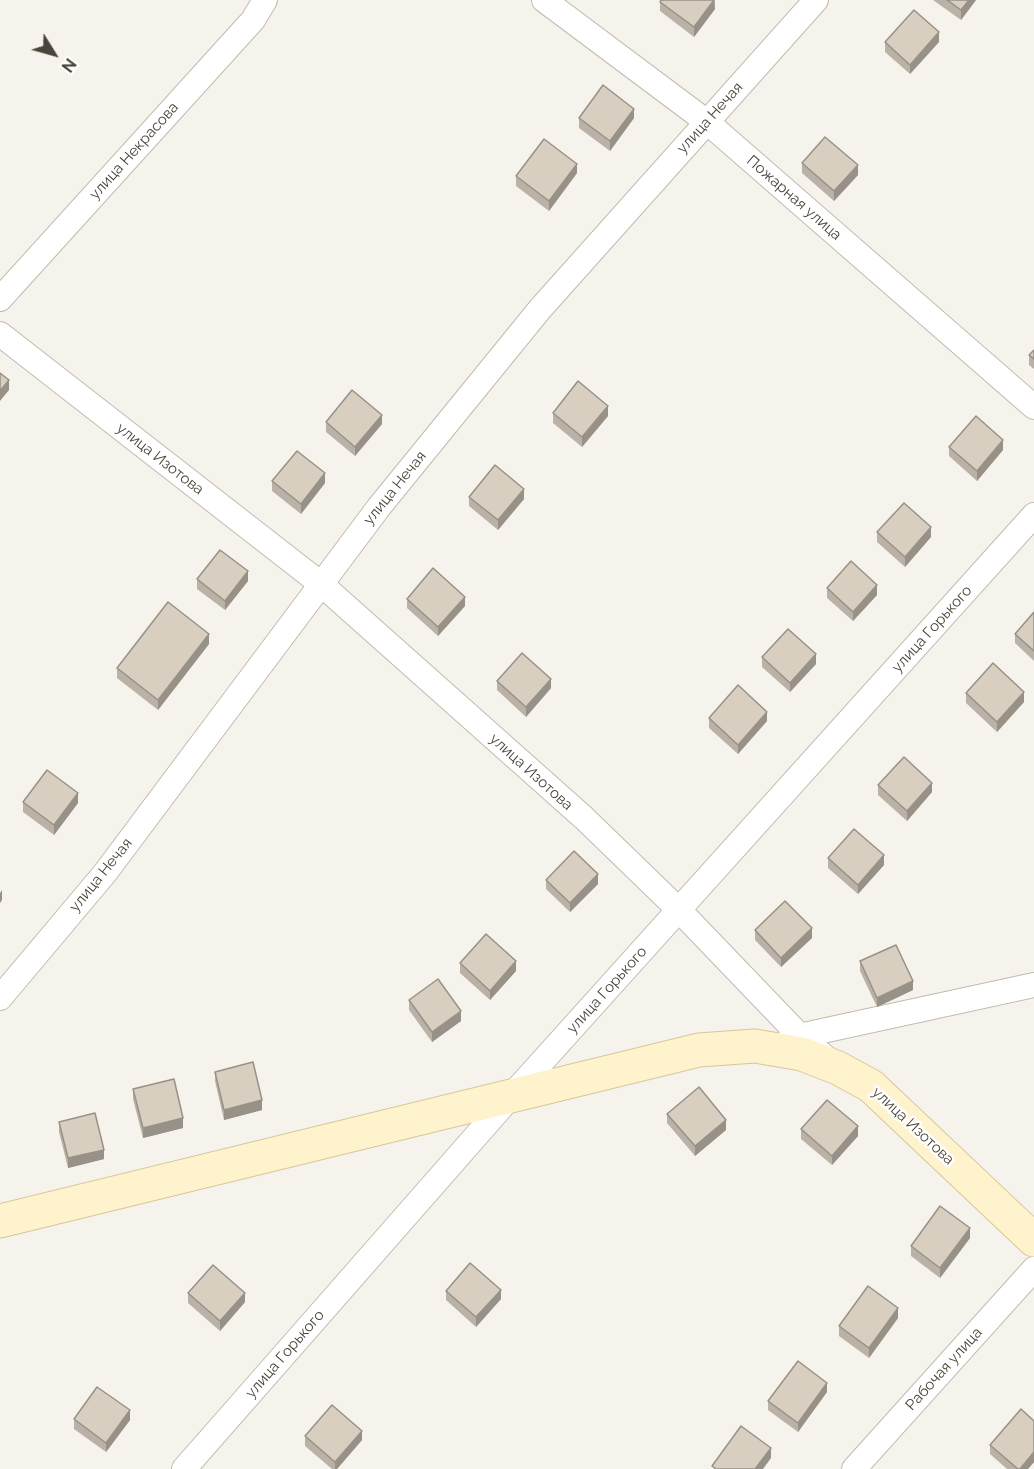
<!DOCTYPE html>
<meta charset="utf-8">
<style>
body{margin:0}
#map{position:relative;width:1034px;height:1469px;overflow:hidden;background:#f6f3ec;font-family:Raleway,sans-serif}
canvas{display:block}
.north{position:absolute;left:24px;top:24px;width:60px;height:60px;-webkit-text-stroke:4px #fff;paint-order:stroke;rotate:127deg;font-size:16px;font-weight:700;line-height:24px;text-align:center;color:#4b4439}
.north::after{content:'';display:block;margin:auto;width:21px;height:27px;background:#4b4439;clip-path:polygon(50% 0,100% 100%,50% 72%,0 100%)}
</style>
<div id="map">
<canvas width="1034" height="1469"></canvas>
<div class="north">N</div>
</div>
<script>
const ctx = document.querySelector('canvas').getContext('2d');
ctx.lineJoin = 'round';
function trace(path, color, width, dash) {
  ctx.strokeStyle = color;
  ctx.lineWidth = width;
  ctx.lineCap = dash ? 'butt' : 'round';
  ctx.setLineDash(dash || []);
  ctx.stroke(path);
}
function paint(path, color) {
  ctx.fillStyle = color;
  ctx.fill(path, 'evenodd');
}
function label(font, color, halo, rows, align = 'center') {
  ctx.font = font + ' Raleway,sans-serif';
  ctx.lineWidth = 5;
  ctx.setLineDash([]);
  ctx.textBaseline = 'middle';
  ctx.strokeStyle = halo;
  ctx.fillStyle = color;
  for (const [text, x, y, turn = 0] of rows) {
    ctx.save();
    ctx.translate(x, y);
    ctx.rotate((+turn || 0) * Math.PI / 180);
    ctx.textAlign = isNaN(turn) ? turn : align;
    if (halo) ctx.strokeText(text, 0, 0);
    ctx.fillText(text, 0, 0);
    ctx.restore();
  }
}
const street = new Path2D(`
 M544 0 707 122 1034 407
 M0 299 253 20 265 0
 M0 334 321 584 584 818 679 910 800 1036 825 1057
 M0 998 105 873 379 507 540 309 816 0
 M790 1038 1034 985
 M184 1469 512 1095 1034 515
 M854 1469 1034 1269`);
const secondary = new Path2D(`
 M0 1221 699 1050 755 1046 802 1054 838 1068 871 1086 1034 1240`);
trace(street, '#c2bbae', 26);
trace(secondary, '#d6c79b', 35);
trace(street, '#fff', 24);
trace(secondary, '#fff3cd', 33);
paint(new Path2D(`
 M715 0V9L694 37 660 11V2Z
 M933 0H976L961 20Z
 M885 42H939L910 74 885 52Z
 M579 118H634L610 151 579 128Z
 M802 163 858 175 834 201 802 173Z
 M577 173 549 211 516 186V176Z
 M1034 350V369L1029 365V355Z
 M553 413 608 416 582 447 553 423Z
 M326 422 382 424 355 456 326 432Z
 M949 447 1003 450 977 481 949 456Z
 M272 481 325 483 301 514 272 491Z
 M469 497 524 499 498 530 469 506Z
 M877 532 931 537 905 567 877 542Z
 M197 579 248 581 225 610 197 589Z
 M827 588 877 595 853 621 827 598Z
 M407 599 465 606 438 636 407 608Z
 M1034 612V661L1015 643V634Z
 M209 644 158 710 117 678V668Z
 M762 657 816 664 790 692 762 667Z
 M497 681 551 688 526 717 497 690Z
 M966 693 1024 702 997 732 966 703Z
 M709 718 767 721 738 754 709 728Z
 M878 785 932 792 907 821 878 795Z
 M23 802 78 803 54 835 23 812Z
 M828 858 884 865 858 894 828 868Z
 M546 880 598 884 570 912 546 889Z
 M755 930 812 938 781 967 755 940Z
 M860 961 913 990 877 1007 860 971Z
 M460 963 516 971 490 1000 460 973Z
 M409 1000 461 1021 432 1042 409 1010Z
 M215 1072 262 1110 224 1120 215 1081Z
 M133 1089 183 1128 143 1138 133 1099Z
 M667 1114 726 1130 695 1156 667 1123Z
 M59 1122 104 1159 68 1168 59 1132Z
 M801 1129 858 1136 832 1165 801 1139Z
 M970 1238 940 1278 911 1256V1246Z
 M446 1291 501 1299 476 1327 446 1300Z
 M188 1293 245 1302 220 1331 188 1303Z
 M898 1318 869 1358 839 1336V1326Z
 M827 1392 798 1432 768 1410V1401Z
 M74 1419 130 1420 106 1452 74 1429Z
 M305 1436 362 1440 337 1469H332L305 1446Z
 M990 1445 1034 1462 1028 1469H1007L990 1454Z`), '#bab2a6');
paint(new Path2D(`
 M714 0 715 9 694 37V27Z
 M969 0H976L961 20V10Z
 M939 32V42L910 74V65Z
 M634 109V118L610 151V141Z
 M577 164V173L549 211V201Z
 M858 165V175L834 201V191Z
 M9 380V390L0 401V391Z
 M608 406V416L582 447V437Z
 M382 415V424L355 456V447Z
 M1003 440V450L977 481V471Z
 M325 473V483L301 514V504Z
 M524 489V499L498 530V520Z
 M931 527V537L905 567V557Z
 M248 571V581L225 610V601Z
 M877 585V595L853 621V612Z
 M465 597V606L438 636V627Z
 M209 634V644L158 710V700Z
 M816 654V664L790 692V683Z
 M551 679V688L526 717V707Z
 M1024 692V702L997 732V722Z
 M767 712V721L738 754V745Z
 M932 783V792L907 821V811Z
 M78 793V803L54 835V825Z
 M884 855V865L858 894V885Z
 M598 874V884L570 912V903Z
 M2 890V900L0 903V893Z
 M812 928V938L781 967V958Z
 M516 961V971L490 1000V991Z
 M913 981V990L877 1007V998Z
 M461 1011V1021L432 1042V1032Z
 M262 1100V1110L224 1120V1110Z
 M183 1118V1128L143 1138V1128Z
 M726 1120V1130L695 1156V1146Z
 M858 1126V1136L832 1165V1156Z
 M104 1150V1159L68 1168V1158Z
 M970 1228V1238L940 1278V1268Z
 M501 1290V1299L476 1327V1317Z
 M245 1293V1302L220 1331V1321Z
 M898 1308V1318L869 1358V1348Z
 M827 1383V1392L798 1432V1423Z
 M130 1410V1420L106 1452V1443Z
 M362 1431V1440L337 1469H335V1462Z
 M771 1448V1458L763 1469H755Z
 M1034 1452V1462L1028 1469H1020Z`), '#979187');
const building = new Path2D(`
 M661 0H714L694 27 660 2Z
 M947 0H969L961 10Z
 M914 10 939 32 910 65 885 42Z
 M603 85 634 109 610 141 579 118Z
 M825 137 858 165 834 191 802 163Z
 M544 139 577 164 549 201 516 176Z
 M1034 350V359L1029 355Z
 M0 373 9 380 0 391Z
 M578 381 608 406 582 437 553 413Z
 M352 390 382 415 355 447 326 422Z
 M976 416 1003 440 977 471 949 447Z
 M297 451 325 473 301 504 272 481Z
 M495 465 524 489 498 520 469 497Z
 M904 503 931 527 905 557 877 532Z
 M220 550 248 571 225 601 197 579Z
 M851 561 877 585 853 612 827 588Z
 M433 568 465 597 438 627 407 599Z
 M168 602 209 634 158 700 117 668Z
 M1034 612V651L1015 634Z
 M788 629 816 654 790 683 762 657Z
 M522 653 551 679 526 707 497 681Z
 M993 663 1024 692 997 722 966 693Z
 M738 685 767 712 738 745 709 718Z
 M904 757 932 783 907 811 878 785Z
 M47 770 78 793 54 825 23 802Z
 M854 829 884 855 858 885 828 858Z
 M574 851 598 874 570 903 546 880Z
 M785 901 812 928 781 958 755 930Z
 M486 934 516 961 490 991 460 963Z
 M896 945 913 981 877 998 860 961Z
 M438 979 461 1011 432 1032 409 1000Z
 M253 1062 262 1100 224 1110 215 1072Z
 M174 1079 183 1118 143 1128 133 1089Z
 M699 1087 726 1120 695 1146 667 1114Z
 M827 1100 858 1126 832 1156 801 1129Z
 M95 1113 104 1150 68 1158 59 1122Z
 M940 1206 970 1228 940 1268 911 1246Z
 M470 1263 501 1290 476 1317 446 1291Z
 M213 1265 245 1293 220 1321 188 1293Z
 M868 1286 898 1308 869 1348 839 1326Z
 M798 1361 827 1383 798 1423 768 1401Z
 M97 1387 130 1410 106 1443 74 1419Z
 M332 1405 362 1431 335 1462 305 1436Z
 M1021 1409 1034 1421V1452L1020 1469H1018L990 1445Z
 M741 1426 771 1448 755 1469H716L712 1466Z`);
paint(building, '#d8cfc1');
trace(building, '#979187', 1.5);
label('15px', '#4b4439', '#fff', [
 ["улица Нечая",710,118,-48],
 ["улица Некрасова",134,151,-48],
 ["Пожарная улица",794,198,41],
 ["улица Изотова",160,459,38],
 ["улица Нечая",395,488,-51],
 ["улица Горького",932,629,-48],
 ["улица Изотова",531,772,42],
 ["улица Нечая",101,875,-51],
 ["улица Горького",607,990,-48],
 ["улица Изотова",913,1126,43],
 ["улица Горького",285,1354,-49],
 ["Рабочая улица",944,1369,-48]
]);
</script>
